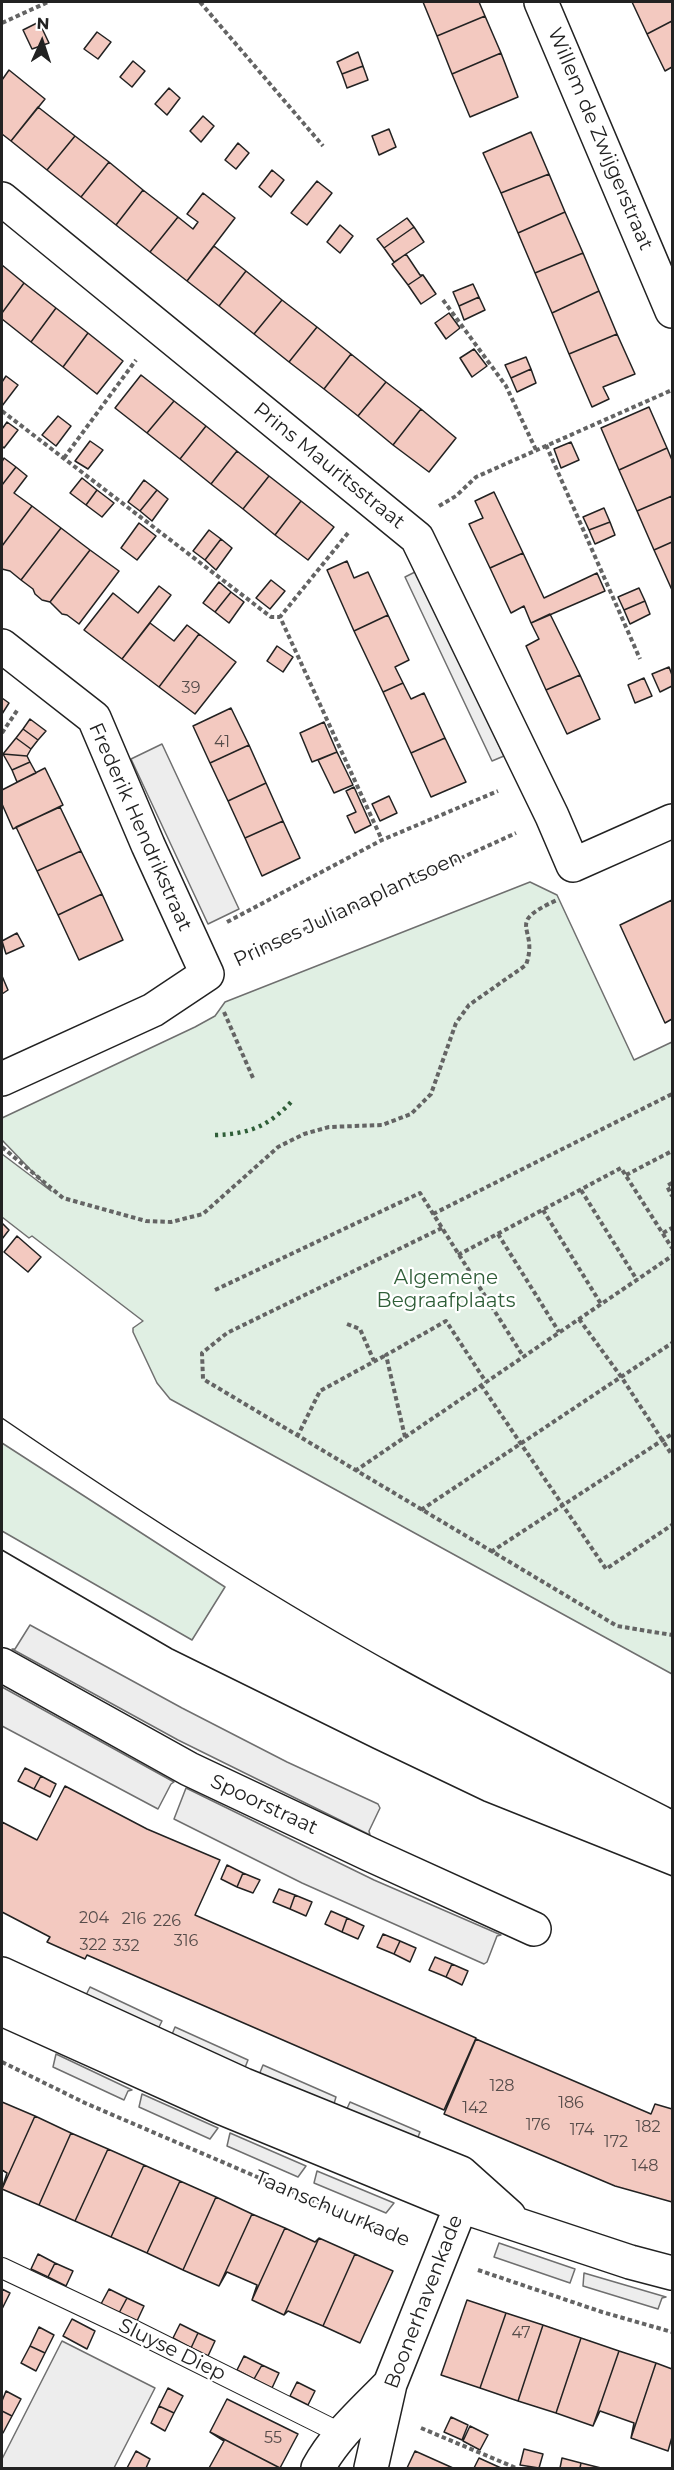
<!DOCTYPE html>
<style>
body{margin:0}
#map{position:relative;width:674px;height:2470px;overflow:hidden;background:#fff;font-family:Montserrat,sans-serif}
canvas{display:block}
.frame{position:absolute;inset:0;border:3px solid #222;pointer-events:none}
.north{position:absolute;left:12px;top:12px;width:60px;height:60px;-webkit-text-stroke:4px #fff;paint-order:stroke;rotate:3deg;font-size:16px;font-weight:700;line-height:24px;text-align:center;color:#222}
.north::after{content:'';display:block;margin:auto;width:21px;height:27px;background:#222;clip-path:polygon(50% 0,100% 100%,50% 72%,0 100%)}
</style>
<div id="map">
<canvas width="674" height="2470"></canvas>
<div class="frame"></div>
<div class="north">N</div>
</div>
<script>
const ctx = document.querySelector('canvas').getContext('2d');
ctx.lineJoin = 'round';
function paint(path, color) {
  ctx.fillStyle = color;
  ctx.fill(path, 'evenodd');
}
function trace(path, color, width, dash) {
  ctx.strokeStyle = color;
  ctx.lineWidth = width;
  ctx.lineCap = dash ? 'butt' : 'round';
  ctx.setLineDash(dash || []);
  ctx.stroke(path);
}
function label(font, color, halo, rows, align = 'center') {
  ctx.font = font + ' Montserrat,sans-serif';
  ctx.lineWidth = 4.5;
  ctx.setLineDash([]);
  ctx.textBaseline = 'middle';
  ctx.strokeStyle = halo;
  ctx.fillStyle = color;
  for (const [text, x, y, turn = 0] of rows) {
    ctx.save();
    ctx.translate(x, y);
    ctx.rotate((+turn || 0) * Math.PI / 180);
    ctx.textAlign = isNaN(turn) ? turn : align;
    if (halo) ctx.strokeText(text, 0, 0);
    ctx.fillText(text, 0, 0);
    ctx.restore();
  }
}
const green = new Path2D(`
 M530 882 557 895 634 1060 672 1042V1674L170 1399 157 1383 133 1332V1328L143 1321 32 1236 29 1238 2 1217V1154L51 1191 2 1140V1118L195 1027 215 1016 225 1002Z
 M2 1443 225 1587 192 1640 2 1531Z`);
paint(green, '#e0efe3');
trace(green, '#6f6f6f', 1.5);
const parking = new Path2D(`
 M417 571 504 756 492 761 405 577Z
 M162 744 239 909 208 924 131 759Z
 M30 1625 182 1708 287 1762 378 1804 380 1808 369 1831 370 1835 178 1740 12 1649H15Z
 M2 1687 174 1782 171 1784 158 1809 2 1726Z
 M186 1788 374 1880 501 1935 497 1936 487 1962 484 1964 302 1883 174 1819Z
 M90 1987 162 2021 157 2031 85 1997Z
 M175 2027 248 2060 244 2070 171 2037Z
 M56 2054 132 2090 128 2091 124 2100 53 2067Z
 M263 2065 336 2097 333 2107 259 2075Z
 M142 2094 218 2128 210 2139 139 2107Z
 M350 2102 420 2132 416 2142 345 2113Z
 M230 2133 306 2166 298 2177 227 2146Z
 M317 2171 394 2203 386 2213 314 2183Z
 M499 2243 575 2269 570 2283 494 2257Z
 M584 2273 666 2297 662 2298 658 2309 583 2286Z
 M62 2341 155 2388 114 2468H2V2459Z`);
paint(parking, '#ededed');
trace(parking, '#6f6f6f', 1.5);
const building = new Path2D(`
 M423 2H479L485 16 437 36Z
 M632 2H672V21L647 34Z
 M485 16 501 53 452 74 437 36Z
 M672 21V67L665 71 647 34Z
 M39 22 49 43 32 49 23 30Z
 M97 32 111 42 98 59 84 49Z
 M358 52 363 66 342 74 337 62Z
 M501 53 518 97 470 117 452 74Z
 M133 61 145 71 132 87 120 77Z
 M363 66 368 80 347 88 342 74Z
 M9 70 45 99 11 141 2 134V80Z
 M169 88 180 98 167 115 155 104Z
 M38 107 75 136 47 170 11 141Z
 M203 116 214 126 201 142 190 131Z
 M389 129 396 147 379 155 372 136Z
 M531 132 549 174 501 193 483 153Z
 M75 136 109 162 81 197 47 170Z
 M238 143 249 153 236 169 225 160Z
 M109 162 143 190 116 225 81 197Z
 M272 170 284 180 271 197 259 187Z
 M549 174 565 212 518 233 501 193Z
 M317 181 332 193 307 225 291 213Z
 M143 190 178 217 150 252 116 225Z
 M203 193 235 218 187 281 150 252 178 217 193 229 198 222 187 214Z
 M565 212 583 253 535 273 518 233Z
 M407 218 414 227 384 248 377 239Z
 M340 225 353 236 340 253 327 242Z
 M414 227 424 242 394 262 384 248Z
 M214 246 246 271 219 306 187 281Z
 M583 253 599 291 552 313 535 273Z
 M406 254 420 275H423L408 285 392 264Z
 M2 265 24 283 2 313Z
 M246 271 282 300 254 334 219 306Z
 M423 275 436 294 421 304 408 285Z
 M24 283 56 308 31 342 2 319V313Z
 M473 284 479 297 459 306 453 292Z
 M599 291 617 334 569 354 552 313Z
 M479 297 485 310 464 320 459 306Z
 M282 300 317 327 289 362 254 334Z
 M56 308 88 333 63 367 31 342Z
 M449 313 460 328 446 339 435 323Z
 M317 327 351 354 324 389 289 362Z
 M88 333 123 361 97 394 63 367Z
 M617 334 635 374 603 387 609 399 592 407 569 354Z
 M474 349 487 366 472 377 460 358Z
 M351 354 386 382 358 416 324 389Z
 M526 357 531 369 511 378 505 365Z
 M531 369 536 383 517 392 511 378Z
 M141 375 174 401 147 433 115 408Z
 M6 376 18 385 2 406V382Z
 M386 382 421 409 393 445 358 416Z
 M174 401 206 426 180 459 147 433Z
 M649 407 667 448 619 470 601 428Z
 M421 409 456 438 429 472 393 445Z
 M58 416 71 426 56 446 42 435Z
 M7 422 18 430 4 448 2 446V429Z
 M206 426 237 451 211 484 180 459Z
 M90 441 103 450 88 469 75 461Z
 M571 442 579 460 561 468 554 449Z
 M667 448 672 460V496L637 511 619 470Z
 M237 451 269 476 243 509 211 484Z
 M4 458 16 467 2 485V462Z
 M16 467 27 476 14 493 32 506 2 546V485Z
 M269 476 301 501 275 535 243 509Z
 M82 478 97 490 86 505 70 493Z
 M144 480 157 490 140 511 128 502Z
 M97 490 114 503 102 517 86 505Z
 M157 490 168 499 152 521 140 511Z
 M494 492 523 553 490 568 469 524 483 518 475 501Z
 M672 496V542L654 550 637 511Z
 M301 501 334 527 308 560 275 535Z
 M32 506 61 528 21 580 10 571 2 569V546Z
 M604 508 610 522 589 530 583 517Z
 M610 522 615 535 595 544 589 530Z
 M139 523 156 536 137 560 121 548Z
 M61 528 90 550 50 602 42 600 35 594 33 589 21 580Z
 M209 530 221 539 205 560 193 551Z
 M221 539 232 548 216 570 205 560Z
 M672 542V590L654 550Z
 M90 550 119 571 79 624 67 615 62 614 50 602Z
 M523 553 544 598 597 573 605 591 531 623 524 606 511 613 490 568Z
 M347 561 354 578 368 572 388 615 354 631 327 570Z
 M271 580 285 591 270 609 256 598Z
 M219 582 231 592 215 612 203 603Z
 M159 586 171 595 122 659 84 630 113 593 138 613Z
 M639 588 645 601 624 610 618 597Z
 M231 592 244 602 229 623 215 612Z
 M645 601 650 614 630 624 624 610Z
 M550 614 580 675 546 690 526 646 539 639 531 623Z
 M388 615 409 660 395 667 403 683 383 692 354 631Z
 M150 623 174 641 187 625 199 634 159 687 122 659Z
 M199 634 236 662 195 714 159 687Z
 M277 646 293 657 283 672 267 661Z
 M669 667 672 675V686L660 692 652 674Z
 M580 675 600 719 567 734 546 690Z
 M644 678 652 696 635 703 628 685Z
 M403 683 411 699 424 693 445 738 411 753 383 692Z
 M2 698 9 703 2 714Z
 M231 708 249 745 210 763 193 726Z
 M30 719 46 731 38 740 23 729Z
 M324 722 337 752 312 762 300 733Z
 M23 729 38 740 31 749 16 738Z
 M16 738 31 749 27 756 3 754Z
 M445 738 466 782 431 797 411 753Z
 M249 745 266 783 228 801 210 763Z
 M337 752 353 785 334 793 318 760Z
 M3 754 27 756 30 762 12 770Z
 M30 762 36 773 17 782 12 770Z
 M45 768 63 805 13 829 2 804V790Z
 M266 783 283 821 245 838 228 801Z
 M354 787 371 825 355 833 347 816 356 812 346 791Z
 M389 796 397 813 380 821 372 804Z
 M60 807 81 851 37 871 16 827Z
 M283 821 300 858 262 876 245 838Z
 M81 851 102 894 58 915 37 871Z
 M102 894 123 940 79 960 58 915Z
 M672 900V1019L665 1023 620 925Z
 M17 933 24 946 6 954 2 941Z
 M2 976 8 990 2 994Z
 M2 1223 9 1230 2 1239Z
 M17 1236 41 1257 28 1272 4 1252Z
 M25 1768 41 1776 34 1789 18 1781Z
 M41 1776 56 1784 50 1797 34 1789Z
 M65 1786 147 1829 220 1860 195 1915 476 2038 444 2110 87 1955 85 1959 47 1942 50 1937 2 1912V1822L37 1840Z
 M227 1865 243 1873 237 1887 221 1879Z
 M243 1873 260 1880 253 1893 237 1887Z
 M279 1889 295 1895 290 1909 273 1902Z
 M295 1895 312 1902 306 1916 290 1909Z
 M331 1911 347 1918 342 1932 325 1924Z
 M347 1918 364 1926 358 1939 342 1932Z
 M383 1934 400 1941 394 1954 377 1947Z
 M400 1941 416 1948 410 1962 394 1954Z
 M435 1957 452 1964 446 1977 429 1970Z
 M452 1964 468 1971 462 1985 446 1977Z
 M476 2039 651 2114 655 2104 672 2109V2202L615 2186 444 2114Z
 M2 2102 35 2116 2 2189 7 2173 2 2170Z
 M35 2116 71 2133 39 2205 2 2189Z
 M71 2133 108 2149 75 2221 39 2205Z
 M108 2149 144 2165 111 2237 75 2221Z
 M144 2165 180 2181 147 2253 111 2237Z
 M180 2181 216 2197 183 2270 147 2253Z
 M216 2197 252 2214 219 2286 183 2270Z
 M252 2214 285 2228 252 2300 257 2285 227 2272 219 2286Z
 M285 2228 315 2242 319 2238 284 2315 252 2300Z
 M319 2238 355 2254 323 2326 288 2311 284 2315Z
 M38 2254 55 2263 48 2277 31 2269Z
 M355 2254 393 2271 360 2343 323 2326Z
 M55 2263 73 2271 66 2286 48 2277Z
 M2 2289 10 2293 2 2309Z
 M109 2289 127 2298 119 2313 101 2304Z
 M127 2298 144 2306 137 2321 119 2313Z
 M467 2300 506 2313 480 2388 441 2375Z
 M506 2313 543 2325 518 2401 480 2388Z
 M72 2319 95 2331 87 2349 63 2336Z
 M180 2324 198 2333 191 2348 173 2338Z
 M543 2325 581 2338 556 2413 518 2401Z
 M39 2327 54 2335 45 2353 30 2346Z
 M198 2333 215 2341 208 2356 191 2348Z
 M581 2338 619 2351 593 2426 556 2413Z
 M30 2346 45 2353 36 2371 21 2363Z
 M619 2351 656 2363 631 2438 634 2423 600 2411 593 2426Z
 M244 2356 262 2365 254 2379 237 2370Z
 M656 2363 672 2369V2437L668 2451 631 2438Z
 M262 2365 279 2373 272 2388 254 2379Z
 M297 2382 315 2391 308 2405 290 2396Z
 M168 2388 183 2396 174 2413 159 2406Z
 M6 2391 21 2399 12 2416 2 2411V2401Z
 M227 2399 298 2434 280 2468 210 2432Z
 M159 2406 174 2413 165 2431 151 2423Z
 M2 2411 12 2416 3 2433H2Z
 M451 2417 468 2425 462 2440 444 2432Z
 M470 2426 488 2435 480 2450 463 2441Z
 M210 2432 280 2468H209L224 2441Z
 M524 2449 543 2454 539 2468 520 2465Z
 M136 2451 150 2459 146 2468H127Z
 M415 2451 453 2468H407Z
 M479 2458 501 2468H474Z
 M562 2458 581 2463 580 2468H560Z
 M581 2463 601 2468H580Z`);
paint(building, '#f3c9c0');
trace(building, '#222', 1.5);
const service = new Path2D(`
 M2 2268 129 2328 342 2434`);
const minor = new Path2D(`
 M541 2 672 311
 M2 199 417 538 552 816 573 865 672 821
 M2 646 94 718 148 845 207 974 153 1010 2 1079
 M2 1665 189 1769 369 1854 534 1929
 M2 1974 244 2085 461 2173 509 2216
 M2 2009 220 2107 461 2206 630 2262 672 2273
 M318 2468C335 2436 365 2410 390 2384
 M371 2468 390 2384 461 2206`);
trace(service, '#222', 22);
trace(minor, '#222', 36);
trace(new Path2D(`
 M200 2 323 146
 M2 23 48 2
 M443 300 506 386 536 450
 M2 411 271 617H280
 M546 445 640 659
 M64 458 136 360
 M439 506 456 496 476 477 672 390
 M348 533 280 617 382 840
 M2 733 18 709
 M227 922 382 840 498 791
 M242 958 516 833
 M224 1012 253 1078
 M2 1147 63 1198 146 1221 171 1222 203 1214 278 1147 304 1134 329 1127 382 1125 411 1114 431 1094 456 1023 469 1005 526 965C540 926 502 925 557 900
 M626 1175 672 1151
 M672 1183 667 1186 672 1196
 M581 1190 637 1280
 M543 1210 601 1304
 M433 1214 672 1094
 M442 1228 227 1333 202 1353 203 1379 617 1626 672 1635
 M663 1233 672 1228
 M498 1234 559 1332
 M458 1255 621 1168 672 1248
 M215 1290 420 1193 523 1356
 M579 1319 622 1378 672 1455
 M347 1324 360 1329 374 1361
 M481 1385 606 1569 672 1525
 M297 1437 320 1391 386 1355
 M405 1437 386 1355 446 1321 486 1382
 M355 1471 672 1256
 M421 1510 672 1343
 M491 1552 672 1434
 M2 2062 85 2103 404 2240
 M478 2270 602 2312 672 2332
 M421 2428 516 2468`), '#646464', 4, [4.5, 3]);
trace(service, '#fff', 20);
trace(minor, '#fff', 33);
trace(new Path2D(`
 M2 1418C132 1507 264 1593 402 1669 491 1718 582 1763 672 1809
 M2 1550 172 1649 373 1748 484 1801 672 1876`), '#222', 1.5);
trace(new Path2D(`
 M215 1135C250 1134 269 1126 293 1100`), '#2f5e38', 4.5, [3, 4.5]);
label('16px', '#564c4a', null, [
 ["39",191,688],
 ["41",222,742],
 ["204",94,1918],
 ["216",134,1919],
 ["226",167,1921],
 ["316",186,1941],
 ["322",93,1945],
 ["332",126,1946],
 ["128",502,2086],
 ["186",571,2103],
 ["142",475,2108],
 ["176",538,2125],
 ["182",648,2127],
 ["174",582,2130],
 ["172",616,2142],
 ["148",645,2166],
 ["47",521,2333],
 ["55",273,2438]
]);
label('20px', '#222', '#fff', [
 ["Willem de Zwijgerstraat",600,139,67],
 ["Prins Mauritsstraat",329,466,39],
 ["Frederik Hendrikstraat",140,827,66],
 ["Prinses Julianaplantsoen",348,909,-25],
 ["Spoorstraat",264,1805,25],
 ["Taanschuurkade",332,2209,23],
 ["Boonerhavenkade",424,2302,-69],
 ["Sluyse Diep",172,2350,26]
]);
label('20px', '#2f5e38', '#fff', [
 ["Algemene",446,1278],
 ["Begraafplaats",446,1301]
]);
</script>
